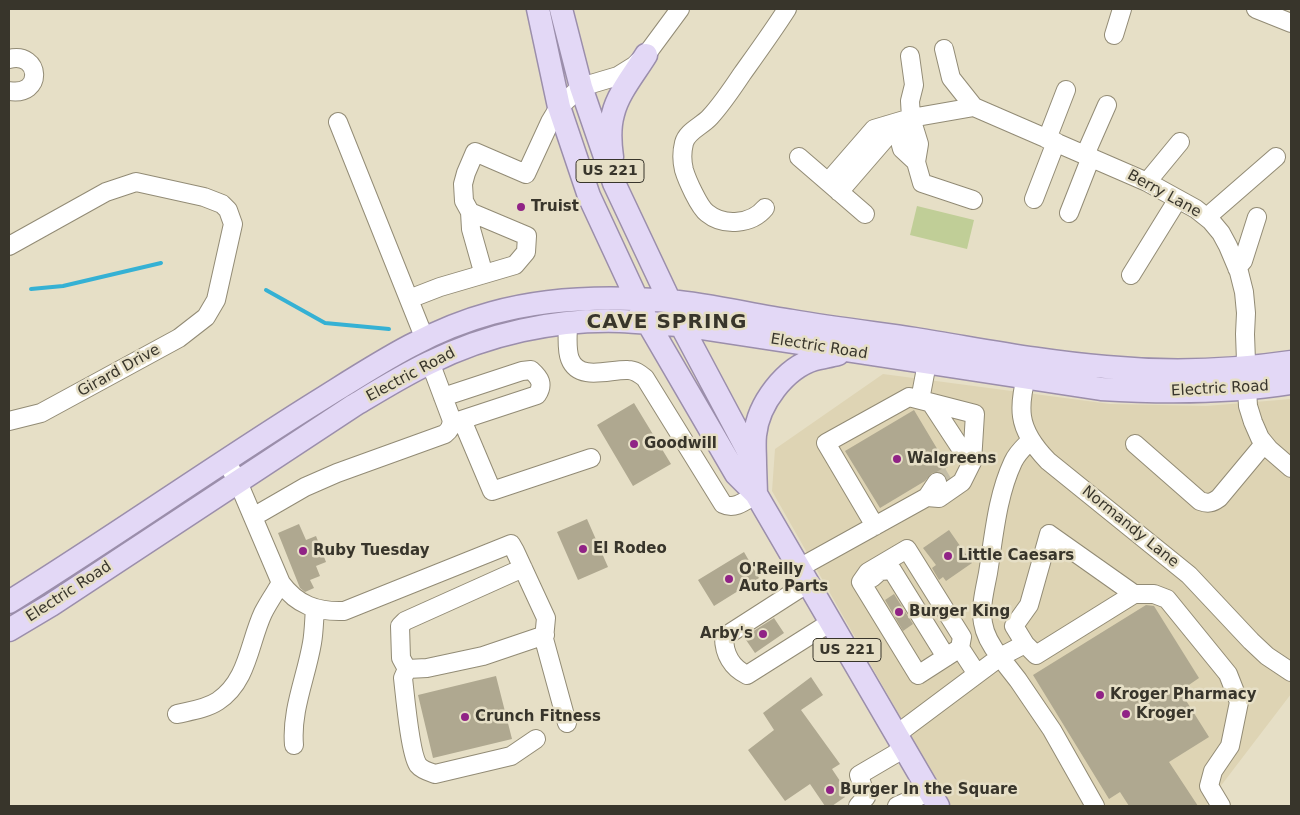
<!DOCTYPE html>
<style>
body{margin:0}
#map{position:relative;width:1300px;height:815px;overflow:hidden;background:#e6dfc6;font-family:"DejaVu Sans",sans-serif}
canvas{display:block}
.frame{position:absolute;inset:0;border:10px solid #38352b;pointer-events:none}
</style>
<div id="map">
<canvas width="1300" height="815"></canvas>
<div class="frame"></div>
</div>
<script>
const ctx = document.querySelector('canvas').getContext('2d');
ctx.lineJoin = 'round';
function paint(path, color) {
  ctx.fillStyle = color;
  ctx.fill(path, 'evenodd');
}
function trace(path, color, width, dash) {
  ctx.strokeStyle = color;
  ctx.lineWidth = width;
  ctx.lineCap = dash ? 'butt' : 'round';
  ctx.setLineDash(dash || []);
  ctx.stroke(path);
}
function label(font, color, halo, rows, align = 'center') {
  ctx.font = font + ' "DejaVu Sans",sans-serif';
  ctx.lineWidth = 5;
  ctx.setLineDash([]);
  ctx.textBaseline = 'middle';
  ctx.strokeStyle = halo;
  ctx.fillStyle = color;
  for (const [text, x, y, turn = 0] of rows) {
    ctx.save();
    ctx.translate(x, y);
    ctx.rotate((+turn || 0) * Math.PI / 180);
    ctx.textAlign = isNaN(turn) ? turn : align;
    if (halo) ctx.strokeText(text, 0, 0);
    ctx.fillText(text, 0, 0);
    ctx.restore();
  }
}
paint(new Path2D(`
 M883 374 1110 404 1206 406 1291 399V694L1207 804 1208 806H949L897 711 772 491 775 449Z`), '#ded4b4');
paint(new Path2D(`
 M917 206 974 220 967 249 910 235Z`), '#c0ce97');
trace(new Path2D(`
 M31 289 63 286 161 263
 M266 290 325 323 389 329`), '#35b1d4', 4);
paint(new Path2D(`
 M634 403 671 464 633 486 597 425Z
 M914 410 948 467 939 472 932 473 925 481 880 508 845 451Z
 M587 519 608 567 578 580 557 532Z
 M299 524 306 540 316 536 326 562 316 566 320 576 310 580 314 588 305 592 300 588 278 533Z
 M949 530 972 563 946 581 943 577 939 580 932 568 936 565 923 548Z
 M744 552 759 578 714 606 698 580Z
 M894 594 913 624 903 631 885 600Z
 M1146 605 1154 606 1199 678 1180 691 1209 737 1169 762 1198 806H1129L1120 792 1109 799 1033 675Z
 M774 618 784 633 755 653 744 637Z
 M496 676 512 739 433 758 418 695Z
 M811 677 823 695 801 710 840 764 832 769 848 793 844 795 845 797 832 806H825L810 784 785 801 748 750 774 730 763 713Z`), '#afa890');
trace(new Path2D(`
 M937 482 949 475`), '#c3bda7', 18, [18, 9]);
const minor = new Path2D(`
 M1256 9 1291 23
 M1114 35 1122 9
 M944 49 951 78 974 107
 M910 56 914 85 910 101 911 118 919 144 916 162 922 183 973 200
 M9 59C41 51 44 97 9 91
 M338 122 424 337
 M895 123 902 149 916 162
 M1047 139 1066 90
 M1085 155 1107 105
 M799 157 865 214
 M828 182 874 129 911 118 974 107 1147 182 1196 209 1211 221 1221 233 1228 246 1239 272 1244 292 1246 313 1245 334 1247 389 1248 406 1253 422 1260 438 1269 449 1291 468
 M1147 182 1180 142
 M839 192 884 140 887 125
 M1034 199 1056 142
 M765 208C752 224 724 227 707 213 699 207 687 180 684 170 682 162 682 151 684 143 687 131 702 126 710 117 722 104 732 89 742 74 757 53 773 31 787 9
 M470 212 527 236 526 252 515 265 481 275
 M1069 213 1091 157
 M1207 217 1276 157
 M9 246 106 192 136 182 204 197 222 204 228 210 233 224 216 300 206 317 179 338 41 413 9 421
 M1237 268 1243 261 1257 217
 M1131 275 1178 199
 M409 299 440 287 481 275 482 268 471 229 470 212 464 201 463 184 466 173 475 152 526 174 550 122 559 107 581 87 618 76 634 66 646 55 680 9
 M568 323C568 334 566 349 570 359 579 382 610 369 628 370 635 370 640 374 645 378L723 504C735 510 745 501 756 494
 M1029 365C1018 408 1015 427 1048 461L1189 575 1251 641 1267 656 1291 672
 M443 397 522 371 531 370C540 378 544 384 537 395L452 423
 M920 400 927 363
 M931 403 971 464
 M462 420 492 491 591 458
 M1135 444 1200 501C1208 504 1212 503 1219 498L1264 444
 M226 461 238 482 281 583C297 605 317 612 344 611L511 544 515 551 546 618 544 639 567 723
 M927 497 937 482
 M253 517 305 487 337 473 445 434C450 430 453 425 451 418L430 362
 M523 568 405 621 400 626 401 658 407 669 427 668 483 656 545 635
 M799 568 927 497 939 498 962 482 972 462 975 414 909 397 826 443 875 526
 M872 578 880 571 892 570 946 657
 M808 583 724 637C724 654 732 668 747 675L831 622
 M1025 644 1014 626 1029 605 1049 534 1134 594
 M960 648 962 637 907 549 868 572 861 582 918 675 960 648 977 674
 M407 669 403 678C405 695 410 753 418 765 422 770 429 772 435 774L511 756 536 739
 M177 714C190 711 206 709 218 701 248 681 249 643 263 613 268 603 275 593 281 583
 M897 734 1000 657C992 647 985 636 983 623 980 607 985 589 988 573 994 536 997 496 1013 462 1017 453 1024 447 1030 441
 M294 745C291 710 306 678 312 643 314 632 314 620 315 609
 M858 806 866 797 859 775 905 748
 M897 806 931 791
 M1095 806 1052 730 1018 680 1000 657 1025 644 1036 655 1134 594H1154L1167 599 1228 674 1239 702 1230 746 1213 771 1209 786 1221 806`);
const major = new Path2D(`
 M538 9 559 107 589 196 648 323 736 474 756 494 938 806
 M561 9 581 87 614 183 681 325 755 464 756 494
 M612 157C610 143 609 128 613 114 618 93 635 73 646 55
 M755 463C755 454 754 444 755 435 758 404 785 368 815 359 823 357 831 356 838 354
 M9 602C112 538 211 468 315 403 373 367 425 331 492 313 549 297 611 296 670 301 711 305 752 315 792 321 833 328 874 333 915 339 978 349 1042 362 1106 367 1168 373 1230 371 1291 362
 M9 630 51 605 353 406C378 391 402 376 429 363 487 334 555 319 620 321 640 322 660 324 681 325L1101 389C1165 393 1228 393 1291 383`);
trace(minor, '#928b75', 20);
trace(major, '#9b8eab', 25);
trace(minor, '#fff', 18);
trace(major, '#e3d8f6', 22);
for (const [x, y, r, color] of [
 [521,207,5,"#902386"],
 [634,444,5,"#902386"],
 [897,459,5,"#902386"],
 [583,549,5,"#902386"],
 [303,551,5,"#902386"],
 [948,556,5,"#902386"],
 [729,579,5,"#902386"],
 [899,612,5,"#902386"],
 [763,634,5,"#902386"],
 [1100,695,5,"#902386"],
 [1126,714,5,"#902386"],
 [465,717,5,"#902386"],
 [830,790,5,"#902386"]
]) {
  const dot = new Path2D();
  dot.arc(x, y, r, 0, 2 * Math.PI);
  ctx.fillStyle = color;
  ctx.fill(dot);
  trace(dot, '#e6dfc6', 2);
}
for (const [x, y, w] of [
 [610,171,68],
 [847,650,68]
]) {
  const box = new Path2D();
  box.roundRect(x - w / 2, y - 11.5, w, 23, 4);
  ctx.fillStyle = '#e6dfc6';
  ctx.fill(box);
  trace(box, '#38352b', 1);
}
label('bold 14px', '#38352b', null, [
 ["US 221",610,171],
 ["US 221",847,650]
]);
label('15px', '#38352b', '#e6dfc6', [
 ["Berry Lane",1164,194,29],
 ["Electric Road",819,347,9],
 ["Girard Drive",119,371,-29],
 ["Electric Road",411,375,-28],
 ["Electric Road",1220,389,-3],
 ["Normandy Lane",1130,527,39],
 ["Electric Road",69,592,-33]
]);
label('bold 15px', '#38352b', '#e6dfc6', [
 ["Truist",531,207],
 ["Goodwill",644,444],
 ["Walgreens",907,459],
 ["El Rodeo",593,549],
 ["Ruby Tuesday",313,551],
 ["Little Caesars",958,556],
 ["O'Reilly",739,570],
 ["Auto Parts",739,587],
 ["Burger King",909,612],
 ["Arby's",753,634,"right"],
 ["Kroger Pharmacy",1110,695],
 ["Kroger",1136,714],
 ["Crunch Fitness",475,717],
 ["Burger In the Square",840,790]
], 'left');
ctx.letterSpacing = '1px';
label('bold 20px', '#38352b', '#e6dfc6', [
 ["CAVE SPRING",667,323]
]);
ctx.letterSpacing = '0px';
</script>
